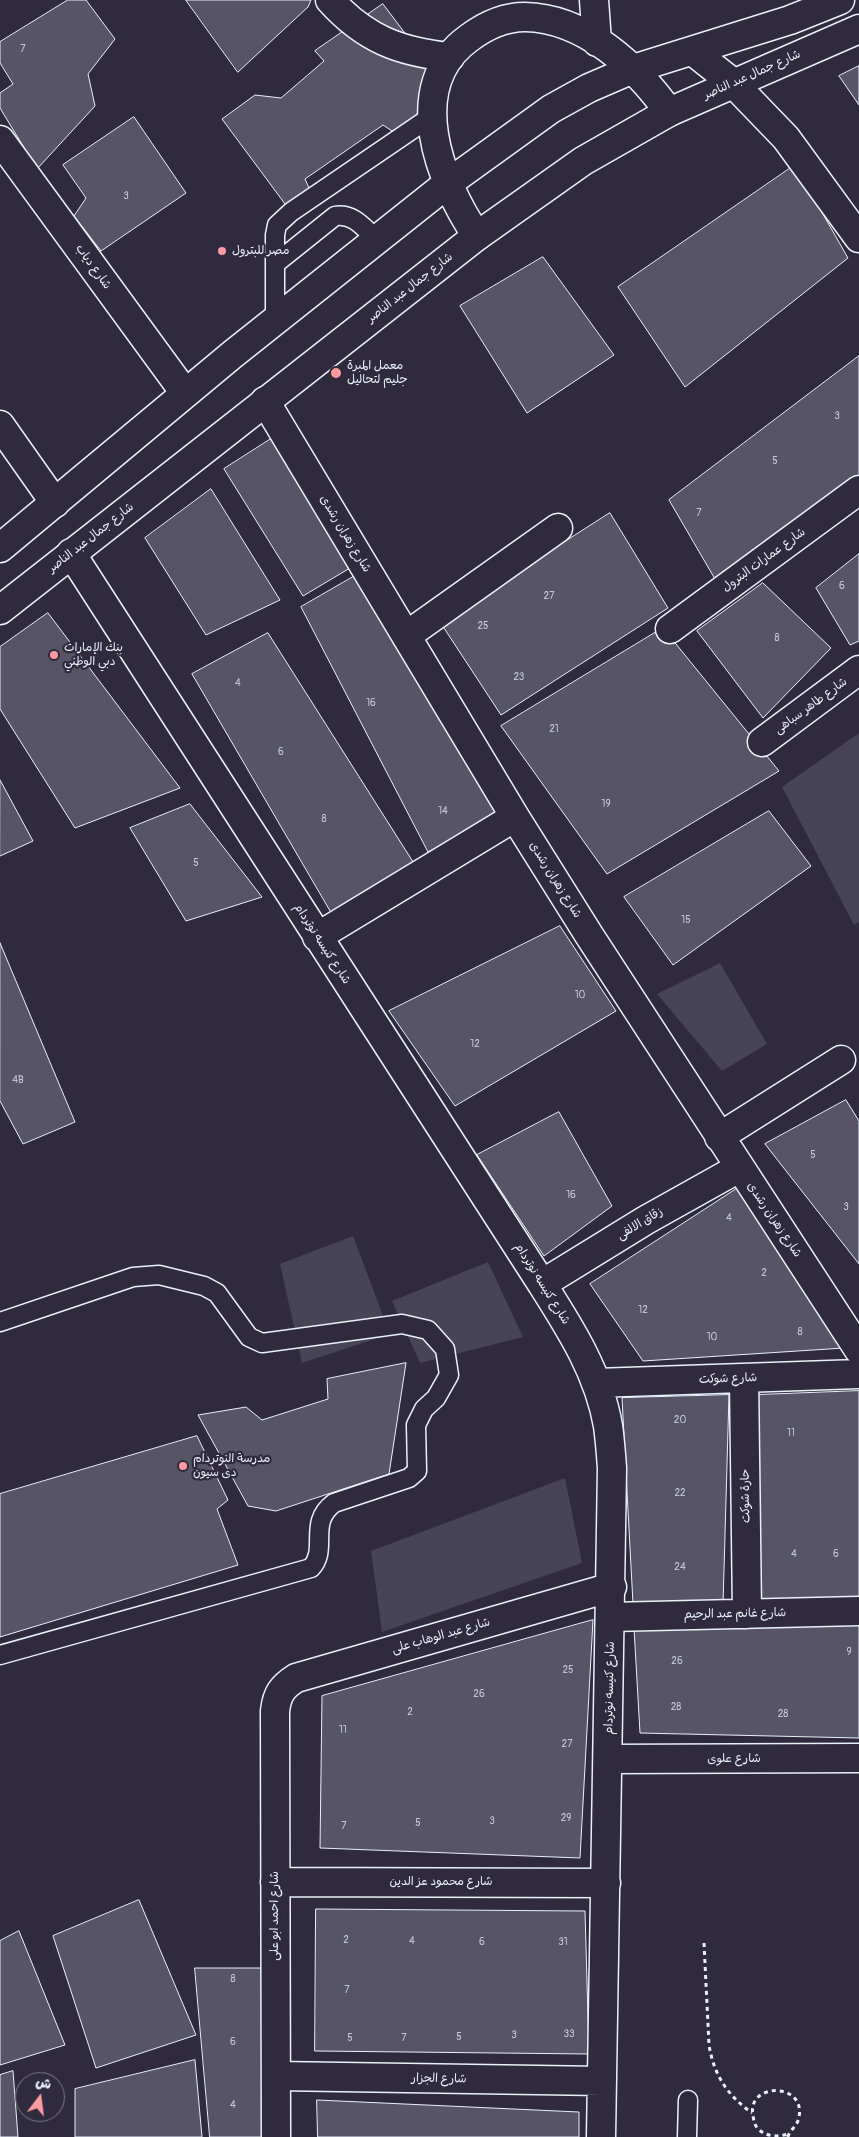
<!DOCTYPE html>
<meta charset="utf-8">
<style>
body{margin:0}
#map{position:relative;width:859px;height:2137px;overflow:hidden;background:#2f2a3d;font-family:Pangolin,"Playpen Sans Arabic",sans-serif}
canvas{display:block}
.north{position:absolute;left:15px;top:2072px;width:50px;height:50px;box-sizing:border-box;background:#2f2a3d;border:1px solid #797a88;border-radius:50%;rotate:15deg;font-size:14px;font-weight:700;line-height:20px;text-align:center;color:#e8f1f8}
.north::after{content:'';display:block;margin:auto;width:18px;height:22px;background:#ff9aa2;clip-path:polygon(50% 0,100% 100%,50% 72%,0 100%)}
</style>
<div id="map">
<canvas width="859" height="2137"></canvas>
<div class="north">ش</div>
</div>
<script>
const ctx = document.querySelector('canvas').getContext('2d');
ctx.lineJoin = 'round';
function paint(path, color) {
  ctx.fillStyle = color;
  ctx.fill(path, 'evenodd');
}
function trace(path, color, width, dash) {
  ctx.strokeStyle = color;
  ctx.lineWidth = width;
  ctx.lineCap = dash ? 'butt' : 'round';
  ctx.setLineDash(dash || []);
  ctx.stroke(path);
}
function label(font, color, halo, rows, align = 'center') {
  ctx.font = font + ' Pangolin,"Playpen Sans Arabic",sans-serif';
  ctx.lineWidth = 4.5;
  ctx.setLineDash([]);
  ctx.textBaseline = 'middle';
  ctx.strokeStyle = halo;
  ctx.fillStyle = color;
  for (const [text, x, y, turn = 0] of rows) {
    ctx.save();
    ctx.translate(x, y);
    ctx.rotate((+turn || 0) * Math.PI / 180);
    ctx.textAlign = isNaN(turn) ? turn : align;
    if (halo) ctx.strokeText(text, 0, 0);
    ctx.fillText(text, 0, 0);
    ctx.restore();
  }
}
paint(new Path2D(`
 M859 733V922L854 925 782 787Z
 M720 963 767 1044 722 1071 657 994Z
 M353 1236 390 1334 302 1363 280 1264Z
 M488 1262 523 1337 420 1363 392 1301Z
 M565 1478 582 1563 382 1632 371 1551Z`), '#464455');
const building = new Path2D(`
 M68 0H86L115 39 88 74 95 106 37 169 0 108V93L13 84 0 63V42Z
 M186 0H311L308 7 238 72Z
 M383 4 447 89 401 137 383 125 305 179 313 197 291 212 222 119 255 95 281 98 324 61 315 51Z
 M859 66V105L839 76Z
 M134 117 186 193 101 251 74 216 86 198 63 165Z
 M795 165 848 258 685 387 618 287Z
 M543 257 614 355 527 413 460 306Z
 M859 356V478L715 579 669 500Z
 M274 437 350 568 303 596 224 469Z
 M211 489 280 600 206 635 145 538Z
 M610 513 668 608 501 715 440 622Z
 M859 554V641L850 645 816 588Z
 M360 573 498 817 428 852 301 607Z
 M763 583 831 648 763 718 697 631Z
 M48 613 180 788 75 828 0 709V647Z
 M663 628 779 771 607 874 501 726Z
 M268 633 415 865 333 916 192 674Z
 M0 780 33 841 0 856Z
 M190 804 262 897 186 921 130 828Z
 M769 811 811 866 673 965 624 897Z
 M560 926 616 1011 455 1106 389 1011Z
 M0 943 75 1122 23 1144 0 1101Z
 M846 1100 859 1121V1264L765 1144Z
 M559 1112 612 1206 544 1256 477 1155Z
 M741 1186 844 1348 643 1361 590 1284Z
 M406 1363 389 1474 276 1511 248 1506 198 1415 246 1407 262 1420 328 1399 327 1379Z
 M859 1391V1598L760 1600 757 1395Z
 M729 1395 723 1605 633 1604 622 1398Z
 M197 1436 228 1500 217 1509 238 1565 0 1637V1494Z
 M593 1620 580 1858 320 1848 322 1696Z
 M859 1624V1738L640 1733 634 1628Z
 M139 1900 196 2035 96 2068 53 1936Z
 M316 1909 585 1911 589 2054 315 2051Z
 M19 1931 65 2045 0 2065V1941Z
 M195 1968H261L266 2137H210Z
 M195 2060 202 2137H75V2089Z
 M13 2071 18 2137H0V2075Z
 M317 2100 579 2112V2137H318Z`);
paint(building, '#575565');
trace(building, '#e8f1f8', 1);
const lane = new Path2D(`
 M275 264 335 216C354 213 364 228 377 240
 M275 320V235L277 225 291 212 432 116
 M0 1322 133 1277 159 1275 204 1286 217 1293 249 1337 262 1343 402 1324 428 1330 445 1349 449 1375 436 1398 424 1409 416 1425 417 1471 409 1478 334 1503C307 1523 329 1549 311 1568L0 1655
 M687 2137 688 2100`);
const street = new Path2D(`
 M330 0C364 38 399 52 450 57
 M594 0 597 42
 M0 140 185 393
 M477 236C440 182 402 86 469 38 485 26 505 17 525 17 585 18 637 67 669 112
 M265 401 515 817 589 935 859 1350
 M0 425 55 503
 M71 553 542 1284C570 1328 599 1373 608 1426 610 1440 611 1454 612 1468L601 2137
 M670 629 859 490
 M406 636 558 528
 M762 742 859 670
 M317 937 515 817
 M719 1137 841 1060
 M542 1284 646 1220 739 1168
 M744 1378 747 1614
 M596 1383 859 1374
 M611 1617 859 1611
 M609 1759 859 1758
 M275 1882 606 1883
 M276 2076 602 2081
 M276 2137 275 1711C277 1694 282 1687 296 1678L612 1587`);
const secondary = new Path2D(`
 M694 52 733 83 786 138 859 238`);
const primary = new Path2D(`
 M0 548 233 354 447 184 551 109 589 88 633 69 790 20 840 0
 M0 610 477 236 583 161 669 112 859 29`);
trace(lane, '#e8f1f8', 21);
trace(street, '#e8f1f8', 31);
trace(secondary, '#e8f1f8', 31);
trace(primary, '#e8f1f8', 31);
trace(new Path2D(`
 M704 1943 709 2045C714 2075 727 2095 752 2113
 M788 2137C789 2130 798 2126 799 2117 806 2082 746 2082 753 2116 754 2122 755 2126 759 2130 768 2137 778 2137 788 2134`), '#e8f1f8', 3, [4, 4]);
trace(lane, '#2f2a3d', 18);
trace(street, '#2f2a3d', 28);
trace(secondary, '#2f2a3d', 28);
trace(primary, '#2f2a3d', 28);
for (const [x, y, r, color] of [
 [222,251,5,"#ff9aa2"],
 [336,373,6,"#ff9aa2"],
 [54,655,5,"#ff9aa2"],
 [183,1466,5,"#ff9aa2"]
]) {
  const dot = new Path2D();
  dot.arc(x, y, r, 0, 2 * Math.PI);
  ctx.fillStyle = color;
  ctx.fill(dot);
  trace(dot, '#2f2a3d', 2);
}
label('10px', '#c4cad3', null, [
 ["7",23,49],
 ["3",126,196],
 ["3",837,416],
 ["5",775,461],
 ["7",699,513],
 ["6",842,586],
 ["27",549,596],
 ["25",483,626],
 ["8",777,638],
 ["23",519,677],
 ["4",238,683],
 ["16",371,703],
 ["21",554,729],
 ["6",281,752],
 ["19",606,804],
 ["14",443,811],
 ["8",324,819],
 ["5",196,863],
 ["15",686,920],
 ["10",580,995],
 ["12",475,1044],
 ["4B",18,1080],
 ["5",813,1155],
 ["16",571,1195],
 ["3",846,1207],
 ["4",729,1218],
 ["2",764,1273],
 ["12",643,1310],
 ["8",800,1332],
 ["10",712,1337],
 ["20",680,1420],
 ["11",791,1433],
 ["22",680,1493],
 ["4",794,1554],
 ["6",836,1554],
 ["24",680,1567],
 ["9",849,1652],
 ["26",677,1661],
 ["25",568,1670],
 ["26",479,1694],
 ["28",676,1707],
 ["2",410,1712],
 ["28",783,1714],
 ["11",343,1730],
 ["27",567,1744],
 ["29",566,1818],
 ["3",492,1821],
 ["5",418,1823],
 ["7",344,1826],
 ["2",346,1940],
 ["4",412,1941],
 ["6",482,1942],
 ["31",563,1942],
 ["8",233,1979],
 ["7",347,1990],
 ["33",569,2034],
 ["3",514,2035],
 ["5",459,2037],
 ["5",350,2038],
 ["7",404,2038],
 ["6",233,2042],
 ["4",233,2105]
]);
label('12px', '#e8f1f8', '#2f2a3d', [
 ["شارع جمال عبد الناصر",752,75,-24],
 ["شارع دياب",93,267,54],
 ["شارع جمال عبد الناصر",410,288,-38],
 ["شارع زهران رشدى",345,534,59],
 ["شارع جمال عبد الناصر",91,538,-38],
 ["شارع عمارات البترول",764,560,-36],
 ["شارع طاهر سباهى",811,706,-36],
 ["شارع زهران رشدى",555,880,58],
 ["شارع كنيسه نوتردام",322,944,57],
 ["شارع زهران رشدى",774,1220,56],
 ["زقاق الالفى",640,1224,-31],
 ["شارع كنيسه نوتردام",542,1284,58],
 ["شارع شوكت",728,1379,-2],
 ["حارة شوكت",746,1496,-91],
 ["شارع غانم عبد الرحيم",735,1614,-1],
 ["شارع عبد الوهاب على",441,1636,-16],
 ["شارع كنيسه نوتردام",610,1688,-89],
 ["شارع علوى",734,1759],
 ["شارع محمود عز الدين",441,1882],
 ["شارع احمد ابو على",275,1916,-90],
 ["شارع الجزار",439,2079,1]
]);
label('12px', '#e8f1f8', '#2f2a3d', [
 ["مصر للبترول",232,251],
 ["معمل المبرة",347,366],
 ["جليم لتحاليل",347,380],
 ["بنك الإمارات",64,648],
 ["دبي الوطني",64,662],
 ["مدرسة النوتردام",193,1459],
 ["دى سيون",193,1473]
], 'left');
</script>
